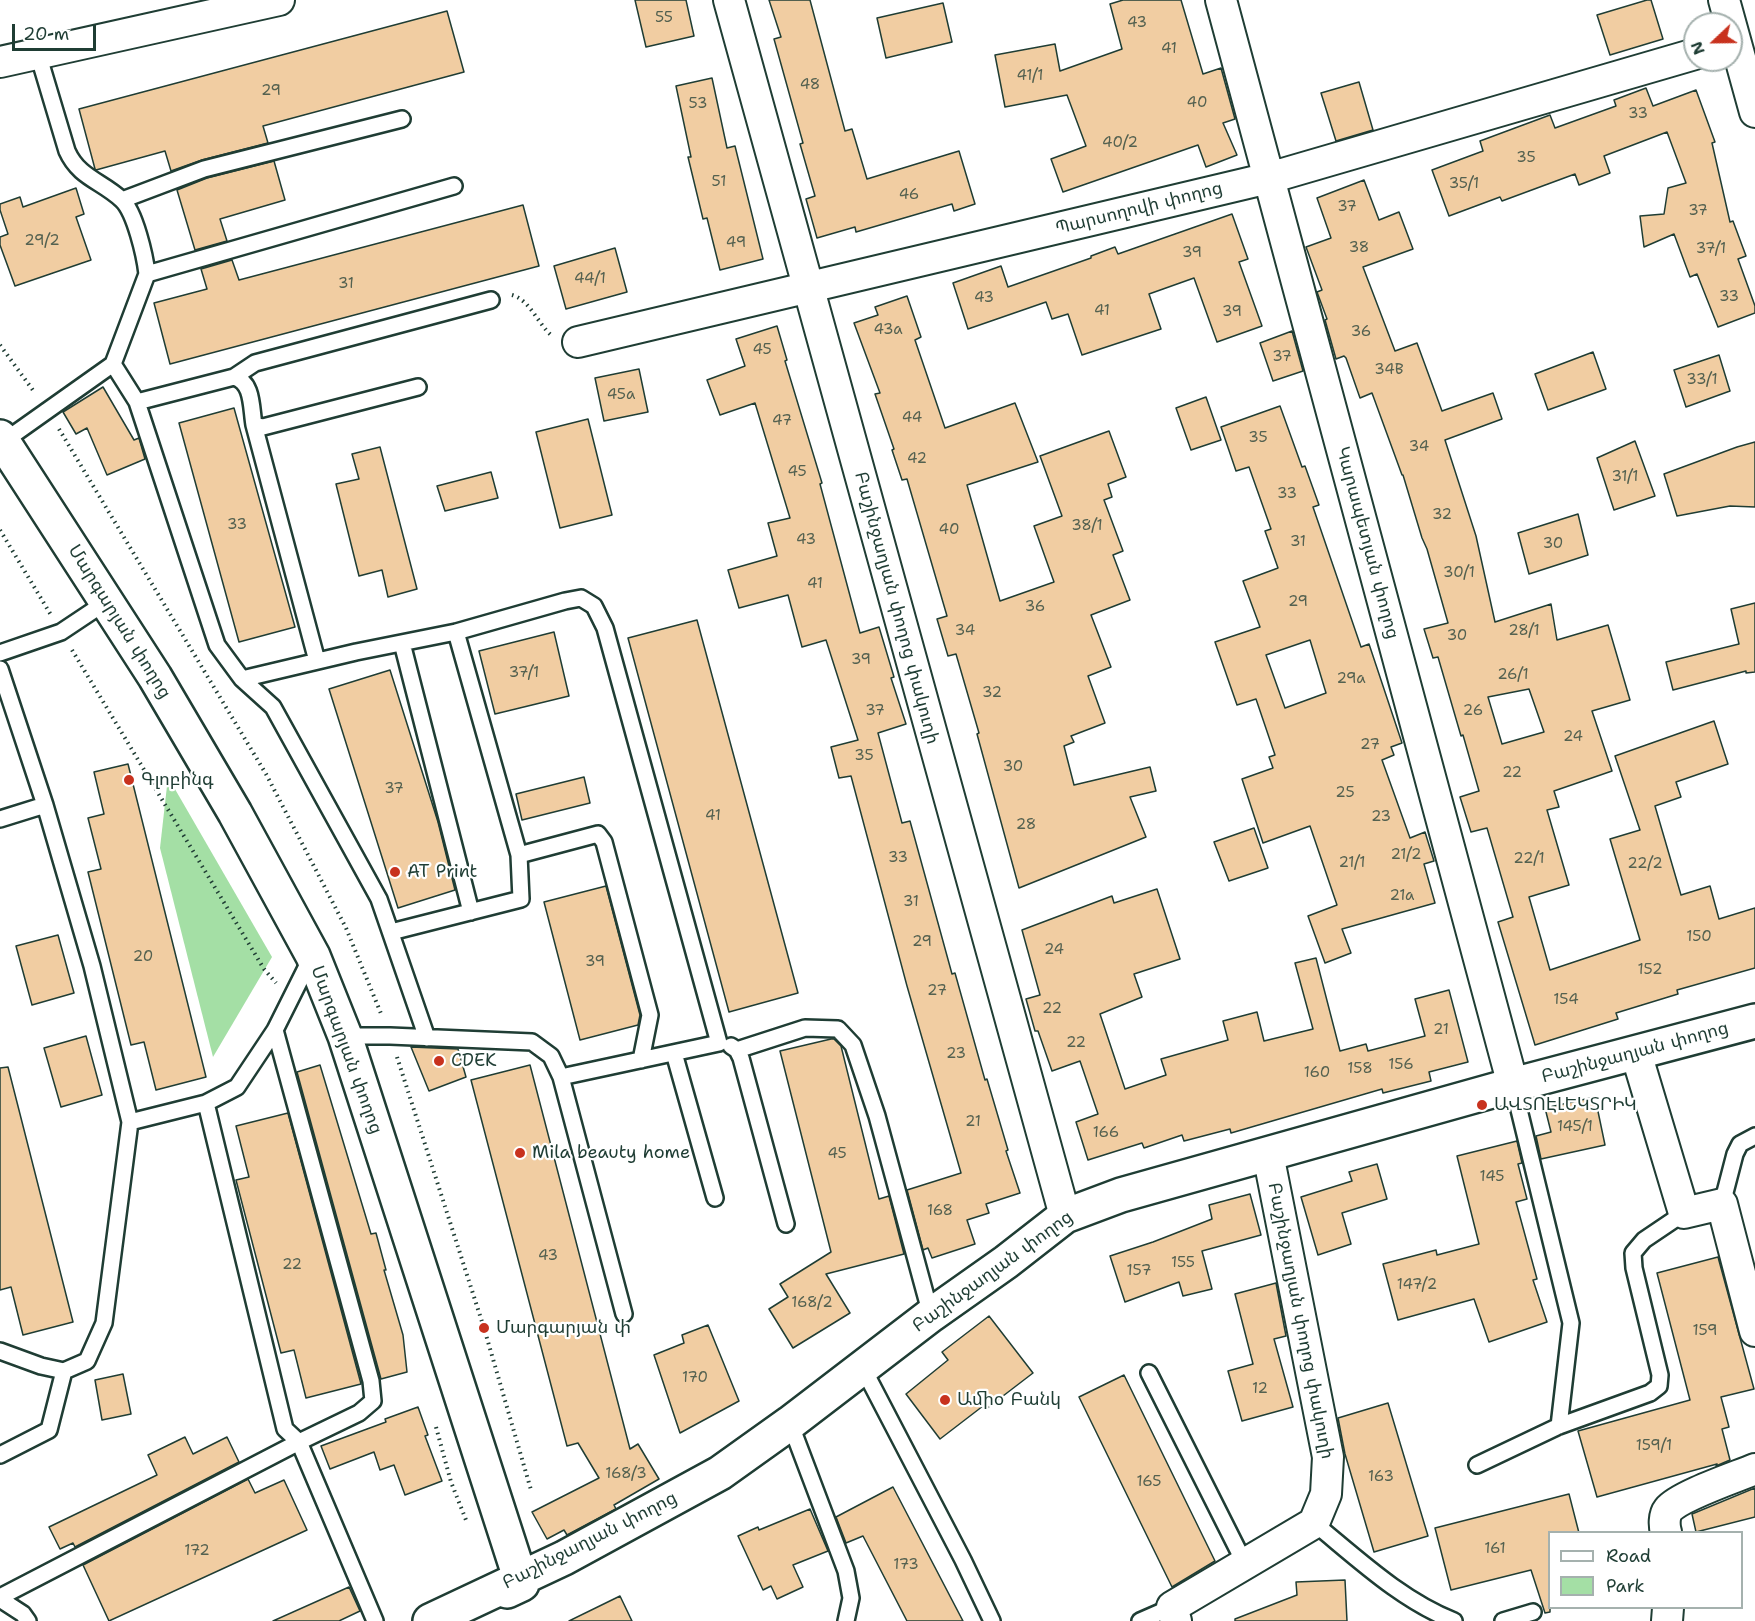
<!DOCTYPE html>
<meta charset="utf-8">
<style>
body{margin:0}
#map{position:relative;width:1755px;height:1621px;overflow:hidden;background:#fff;font-family:"Shantell Sans",sans-serif}
canvas{display:block}
.legend{position:absolute;left:1548px;top:1531px;width:195px;height:78px;box-sizing:border-box;background:#fff;border:2px solid #a5b1ae;margin:0;padding:8px 10px;list-style:none;font-size:18px;color:#1f3d34}
.legend li{display:flex;align-items:center;gap:12px;height:30px}
.legend b{width:30px;border:2px solid #a5b1ae}
.north{position:absolute;left:1683px;top:12px;width:60px;height:60px;box-sizing:border-box;background:#fff;border:2px solid #a5b1ae;border-radius:50%;rotate:248deg;font-size:16px;font-weight:700;line-height:24px;text-align:center;color:#1f3d34}
.north::after{content:'';display:block;margin:auto;width:21px;height:27px;background:#c8321e;clip-path:polygon(50% 0,100% 100%,50% 72%,0 100%)}
.scale{position:absolute;left:12px;top:24px;width:84px;height:27px;box-sizing:border-box;border:3px solid #1f3d34;border-top:0;padding-left:8px;font-size:18px;line-height:21px;white-space:nowrap;color:#1f3d34;-webkit-text-stroke:4px #fff;paint-order:stroke}
</style>
<div id="map">
<canvas width="1755" height="1621"></canvas>
<ul class="legend">
<li><b style="height:8px;background:#fff"></b>Road</li>
<li><b style="height:16px;background:#a4dfa5"></b>Park</li>
</ul>
<div class="north">N</div>
<div class="scale">20 m</div>
</div>
<script>
const ctx = document.querySelector('canvas').getContext('2d');
ctx.lineJoin = 'round';
function paint(path, color) {
  ctx.fillStyle = color;
  ctx.fill(path, 'evenodd');
}
function trace(path, color, width, dash) {
  ctx.strokeStyle = color;
  ctx.lineWidth = width;
  ctx.lineCap = dash ? 'butt' : 'round';
  ctx.setLineDash(dash || []);
  ctx.stroke(path);
}
function label(font, color, halo, rows, align = 'center') {
  ctx.font = font + ' "Shantell Sans","Noto Sans Armenian",sans-serif';
  ctx.lineWidth = 4.5;
  ctx.setLineDash([]);
  ctx.textBaseline = 'middle';
  ctx.strokeStyle = halo;
  ctx.fillStyle = color;
  for (const [text, x, y, turn = 0] of rows) {
    ctx.save();
    ctx.translate(x, y);
    ctx.rotate((+turn || 0) * Math.PI / 180);
    ctx.textAlign = isNaN(turn) ? turn : align;
    if (halo) ctx.strokeText(text, 0, 0);
    ctx.fillText(text, 0, 0);
    ctx.restore();
  }
}
paint(new Path2D(`
 M168 777 272 957 213 1057 160 848Z`), '#a4dfa5');
const building = new Path2D(`
 M635 0H686L694 36 646 47Z
 M769 0H810L845 131 852 129 867 179 959 151 975 204 954 211 952 204 856 232 855 227 817 238 806 199 815 196 800 144 803 143 774 39 781 37Z
 M1123 0H1181L1203 74 1221 68 1235 119 1223 123 1237 155 1206 167 1198 145 1063 192 1051 159 1086 146 1067 95 1005 107 995 55 1055 44 1060 71 1122 49 1110 4Z
 M1647 0H1651L1663 39 1610 55 1597 15Z
 M943 3 952 42 886 58 877 18Z
 M447 11 464 72 263 126 268 143 202 160 171 171 165 151 96 170 95 169 79 109Z
 M712 78 727 148 735 146 763 259 720 270 707 218 703 219 688 157H691L676 86Z
 M1359 82 1373 130 1336 141 1321 93Z
 M1646 88 1653 106 1696 90 1715 142 1712 143 1730 222 1733 221 1746 256 1738 259 1755 306V313L1718 327 1697 274 1690 277 1674 234 1644 247 1640 216 1664 214 1668 188 1686 183 1667 132 1604 156 1610 173 1579 185 1575 174 1502 201 1500 197 1449 216 1432 170 1483 151 1480 141 1550 115 1555 128 1616 106 1614 100Z
 M274 161 285 200 220 219 227 241 195 250 177 190 207 178Z
 M1364 180 1379 220 1399 212 1413 249 1363 267 1395 351 1417 343 1442 411 1493 393 1502 419 1445 440 1476 536 1495 622 1551 604 1557 640 1608 625 1630 700 1592 711 1612 771 1554 791 1559 807 1547 810 1569 885 1529 897 1550 970 1640 940 1610 839 1640 830 1615 756 1714 721 1728 764 1676 782 1681 797 1655 806 1681 895 1710 886 1719 919 1755 908V968L1677 990 1678 994 1616 1013 1618 1019 1535 1045 1498 922 1513 917 1487 828 1471 832 1460 797 1479 791 1463 735 1461 736 1438 657 1433 658 1424 629 1448 623 1427 549 1422 538 1403 475H1402L1372 393 1360 398 1346 358 1344 356 1336 359 1325 320 1327 319 1317 292 1322 290 1306 247 1331 238 1317 198ZM1529 689 1544 732 1502 744 1488 697Z
 M76 188 84 214 76 217 91 260 15 286 0 245V237L8 234 0 210V204L20 197 23 207Z
 M523 205 539 266 170 364 154 303 207 289 201 269 232 260 239 280Z
 M1232 214 1248 259 1239 262 1262 326 1217 342 1194 278 1149 294 1161 329 1082 355 1068 314 1052 319 1046 302 968 329 953 283 1001 266 1008 287 1091 258V256L1115 247 1118 254Z
 M615 248 627 292 566 309 554 266Z
 M907 296 921 337 915 340 945 428 1015 403 1038 462 967 485 1000 601 1054 582 1034 526 1062 516 1040 456 1109 431 1126 477 1108 484 1112 497 1104 500 1123 551 1113 555 1130 600 1091 615 1111 667 1088 676 1105 723 1071 736 1074 742 1064 746 1074 785 1150 767 1156 791 1130 797 1146 837 1019 888 977 734 979 733 956 654 948 656 937 619 947 616 907 479 902 480 892 450 894 449 875 394 880 393 854 323 878 315 875 307Z
 M777 326 787 360 785 361 822 483 820 484 860 633 879 627 894 677 891 678 906 724 878 733 902 823 910 821 952 974 955 973 985 1080 987 1079 1008 1150 1006 1151 1020 1193 986 1204 989 1213 967 1220 975 1244 932 1258 928 1248 923 1250 907 1190 961 1173 907 986 851 776 839 778 831 747 858 740 826 640 802 647 788 595 739 608 728 570 777 556 768 523 790 518 755 403 720 415 707 380 745 366 736 339Z
 M1292 331 1303 371 1273 381 1260 343Z
 M1593 352 1606 389 1548 410 1535 374Z
 M1719 355 1730 391 1686 407 1674 370Z
 M639 369 648 412 604 421 595 378Z
 M103 387 134 440 139 438 145 459 107 475 87 428 76 434 63 412Z
 M1206 397 1221 440 1191 450 1176 408Z
 M1280 406 1302 467 1305 466 1319 505 1313 507 1361 647 1369 644 1402 743 1391 747 1394 755 1382 760 1410 838 1425 832 1434 861 1424 864 1435 903 1342 929 1351 953 1325 963 1308 916 1337 905 1310 826 1263 843 1242 779 1273 768 1269 757 1275 755 1256 699 1237 705 1215 642 1260 627 1243 581 1278 568 1265 531 1271 529 1249 467 1236 471 1221 427ZM1310 640 1326 693 1285 708 1266 655Z
 M234 408 295 627 239 642 179 423Z
 M588 419 612 515 560 528 536 432Z
 M1635 441 1655 496 1614 510 1597 458Z
 M1755 442V507L1730 506 1677 516 1664 474 1737 447Z
 M380 447 417 589 388 597 382 570 359 576 336 484 359 479 352 454Z
 M491 472 498 498 445 511 437 486Z
 M1578 514 1588 555 1529 574 1518 533Z
 M1755 603V672L1746 673V671L1673 690 1666 662 1739 644 1731 609Z
 M697 620 798 993 729 1012 628 638Z
 M554 632 569 696 495 714 479 651Z
 M390 670 438 822 455 890 398 908 329 689Z
 M128 764 206 1077 156 1090 144 1042 131 1045 88 872 101 869 88 818 104 814 94 772Z
 M584 777 590 803 522 820 516 794Z
 M1254 828 1268 868 1229 881 1214 842Z
 M606 886 640 1015 638 1025 580 1040 544 902Z
 M1157 889 1180 959 1134 974 1142 997 1100 1014 1125 1089 1166 1075 1161 1059 1228 1040 1223 1021 1257 1012 1264 1041 1313 1029 1295 963 1316 958 1340 1051 1366 1044 1368 1051 1425 1036 1415 999 1449 990 1468 1062 1429 1072 1431 1081 1383 1093 1382 1089 1231 1133 1230 1129 1184 1141 1182 1135 1144 1148 1142 1143 1088 1160 1076 1122 1098 1114 1080 1061 1052 1071 1038 1031H1035L1026 999 1040 995 1022 930 1112 896 1114 903Z
 M58 935 74 993 32 1005 16 946Z
 M86 1036 102 1095 61 1107 44 1048Z
 M831 1039H834L841 1046 879 1199 889 1196 904 1254 826 1274 850 1313 793 1348 769 1309 788 1297 780 1284 831 1252 780 1051Z
 M411 1047 458 1049 466 1077 429 1091Z
 M320 1065 371 1234 376 1233 386 1270H384L403 1335 407 1372 381 1379 297 1072Z
 M530 1065 630 1449 638 1444 659 1479 614 1505 616 1509 567 1535 564 1530 547 1539 532 1512 599 1478 578 1443 567 1446 471 1080Z
 M8 1067 73 1322 23 1335 11 1287 0 1290V1068Z
 M1595 1097 1605 1145 1541 1159 1536 1136 1551 1132 1545 1108Z
 M288 1113 361 1384 306 1398 294 1350 281 1353 236 1180 249 1177 236 1126Z
 M1517 1141 1522 1163 1518 1164 1527 1199 1516 1202 1537 1279 1533 1280 1547 1322 1489 1342 1474 1299 1398 1320 1383 1264 1436 1250 1437 1255 1479 1244 1457 1156Z
 M1377 1164 1387 1199 1342 1213 1351 1244 1318 1255 1301 1197 1352 1181 1349 1172Z
 M1250 1194 1261 1235 1202 1251 1212 1289 1183 1296 1179 1282 1125 1302 1110 1256 1153 1242 1212 1219 1209 1205Z
 M1718 1257 1754 1389 1721 1397 1729 1427 1722 1429 1730 1460 1716 1466 1717 1464 1597 1497 1578 1431 1690 1400 1657 1273Z
 M1276 1283 1286 1336 1274 1339 1293 1407 1242 1421 1228 1371 1253 1364 1235 1294Z
 M989 1316 1033 1373 986 1409 983 1406 940 1439 906 1394 948 1360 942 1352Z
 M708 1325 739 1401 680 1433 654 1355 684 1343 682 1335Z
 M123 1374 131 1414 102 1420 95 1380Z
 M1124 1375 1215 1561 1172 1587 1079 1397Z
 M1388 1403 1428 1536 1374 1552 1345 1454 1338 1418Z
 M418 1407 428 1435 425 1436 442 1481 405 1495 394 1465 380 1470 374 1452 330 1469 321 1446 386 1422 385 1419Z
 M185 1437 193 1454 227 1437 239 1462 75 1547 73 1543 60 1549 49 1527 157 1475 148 1455Z
 M248 1479 255 1493 284 1480 307 1530 109 1621 83 1565Z
 M893 1487 963 1621H907L863 1536 846 1543 836 1517Z
 M1755 1488V1517L1696 1532 1692 1514Z
 M1569 1494 1579 1533H1550V1612L1545 1613 1531 1570 1451 1590 1435 1528Z
 M810 1509 828 1551 793 1565 803 1587 777 1599 771 1586 763 1590 738 1536 758 1527 759 1530Z
 M1345 1580 1347 1621H1235V1619L1297 1595 1296 1582Z
 M349 1587 360 1611 339 1621H273Z
 M620 1596 632 1621H569Z`);
paint(building, '#f1cda2');
trace(building, '#1f3d34', 1.5);
const lane = new Path2D(`
 M38 54 67 151C79 178 102 181 122 200 135 212 145 256 147 274L113 364
 M122 200 204 169 402 119
 M147 274 454 186
 M234 377 255 363 491 300
 M137 402 217 645 242 679 273 707 379 899 427 1038
 M254 425 317 661
 M3 442 113 364 137 402 234 377C253 382 251 407 254 425L263 427 418 387
 M402 643 471 912
 M0 653 61 632 106 602
 M0 669 45 805
 M242 679 356 652 456 632 565 601 581 598 594 606 605 628 719 1043 561 1077
 M0 819 45 805 92 966 130 1122
 M519 855 598 834 604 842 650 1015 641 1060
 M391 932 521 899 519 855 456 632
 M344 1036H390L532 1042 551 1056 561 1077 624 1314
 M731 1046 737 1050 741 1058 786 1224
 M737 1050 805 1028 838 1029 853 1045 877 1116 931 1315
 M674 1053 715 1198
 M1513 1085 1571 1323 1559 1426
 M206 1103 285 1429 299 1442 359 1413 373 1401 371 1381 275 1030
 M1722 1204 1735 1154 1740 1144 1755 1136
 M0 1351 41 1366 64 1371 87 1361 104 1323 130 1122 206 1103 237 1087 275 1030 308 964
 M863 1368 963 1560 992 1621
 M1149 1373 1245 1564
 M790 1423 846 1571 851 1598 846 1621
 M0 1455 49 1430 64 1371
 M1477 1465 1559 1426 1650 1393 1659 1386 1660 1375 1634 1268 1633 1253 1644 1240 1684 1213
 M1314 1523C1358 1559 1401 1600 1454 1621
 M0 1597 299 1442 375 1621
 M0 1599 23 1614 28 1621
 M1140 1621 1172 1607
 M1503 1621 1533 1612`);
const street = new Path2D(`
 M729 0 1065 1216
 M1221 0 1513 1085
 M1724 0 1755 112
 M0 62 279 0
 M578 342 1269 178 1695 54
 M1636 1053 1684 1213 1722 1204 1755 1331
 M1666 1532C1664 1526 1664 1515 1668 1510 1679 1496 1736 1477 1755 1469
 M1176 1621 1172 1607 1314 1523 1326 1494 1328 1457 1268 1154
 M1667 1621 1668 1608`);
const secondary = new Path2D(`
 M0 437 155 677 235 813 313 956 345 1036 522 1584 507 1591
 M430 1621 564 1558 720 1473 790 1423 931 1315 1006 1262 1065 1216 1121 1195 1513 1085 1755 1021`);
trace(lane, '#1f3d34', 20);
trace(street, '#1f3d34', 34);
trace(secondary, '#1f3d34', 38);
trace(new Path2D(`
 M512 295C530 300 538 324 552 336
 M0 345 35 393
 M59 429 266 774 346 928 382 1016
 M0 530 51 615
 M72 650 264 969 276 983
 M397 1057 484 1328 531 1490
 M436 1427 451 1482 466 1520`), '#1f3d34', 4, [1.5, 4.5]);
trace(lane, '#fff', 15);
trace(street, '#fff', 30);
trace(secondary, '#fff', 33);
for (const [x, y, r, color] of [
 [129,780,6,"#c8321e"],
 [395,872,6,"#c8321e"],
 [439,1061,6,"#c8321e"],
 [1482,1105,6,"#c8321e"],
 [520,1153,6,"#c8321e"],
 [484,1328,6,"#c8321e"],
 [945,1400,6,"#c8321e"]
]) {
  const dot = new Path2D();
  dot.arc(x, y, r, 0, 2 * Math.PI);
  ctx.fillStyle = color;
  ctx.fill(dot);
  trace(dot, '#fff', 2);
}
label('15px', '#546150', null, [
 ["55",664,18],
 ["43",1137,23],
 ["41",1169,49],
 ["41/1",1030,76],
 ["48",810,85],
 ["29",271,91],
 ["40",1197,103],
 ["53",698,104],
 ["33",1638,114],
 ["40/2",1120,143],
 ["35",1526,158],
 ["51",719,182],
 ["35/1",1464,184],
 ["46",909,195],
 ["37",1347,207],
 ["37",1698,211],
 ["29/2",42,241],
 ["49",736,243],
 ["38",1359,248],
 ["37/1",1711,249],
 ["39",1192,253],
 ["44/1",590,279],
 ["31",346,284],
 ["33",1729,297],
 ["43",984,298],
 ["41",1102,311],
 ["39",1232,312],
 ["43a",888,330],
 ["36",1361,332],
 ["45",762,350],
 ["37",1282,357],
 ["34B",1389,370],
 ["33/1",1702,380],
 ["45a",621,395],
 ["44",912,418],
 ["47",782,421],
 ["35",1258,438],
 ["34",1419,447],
 ["42",917,459],
 ["45",797,472],
 ["31/1",1625,477],
 ["33",1287,494],
 ["32",1442,515],
 ["33",237,525],
 ["38/1",1087,526],
 ["40",949,530],
 ["43",806,540],
 ["31",1298,542],
 ["30",1553,544],
 ["30/1",1459,573],
 ["41",815,584],
 ["29",1298,602],
 ["36",1035,607],
 ["34",965,631],
 ["28/1",1524,631],
 ["30",1457,636],
 ["39",861,660],
 ["37/1",524,673],
 ["26/1",1513,675],
 ["29a",1351,679],
 ["32",992,693],
 ["37",875,711],
 ["26",1473,711],
 ["24",1573,737],
 ["27",1370,745],
 ["35",864,756],
 ["30",1013,767],
 ["22",1512,773],
 ["37",394,789],
 ["25",1345,793],
 ["41",713,816],
 ["23",1381,817],
 ["28",1026,825],
 ["21/2",1406,855],
 ["33",898,858],
 ["22/1",1529,859],
 ["21/1",1352,863],
 ["22/2",1645,864],
 ["21a",1402,896],
 ["31",911,902],
 ["150",1699,937],
 ["29",922,942],
 ["24",1054,950],
 ["20",143,957],
 ["39",595,962],
 ["152",1650,970],
 ["27",937,991],
 ["154",1566,1000],
 ["22",1052,1009],
 ["21",1441,1030],
 ["22",1076,1043],
 ["23",956,1054],
 ["156",1401,1065],
 ["158",1360,1069],
 ["160",1317,1073],
 ["21",973,1122],
 ["145/1",1575,1127],
 ["166",1106,1133],
 ["45",837,1154],
 ["145",1492,1177],
 ["168",940,1211],
 ["43",548,1256],
 ["155",1183,1263],
 ["22",292,1265],
 ["157",1139,1271],
 ["147/2",1417,1285],
 ["168/2",812,1303],
 ["159",1705,1331],
 ["170",695,1378],
 ["12",1260,1389],
 ["159/1",1654,1446],
 ["168/3",626,1474],
 ["163",1381,1477],
 ["165",1149,1482],
 ["161",1495,1549],
 ["172",197,1551],
 ["173",906,1565]
]);
label('18px', '#1f3d34', '#fff', [
 ["Պարսողովի փողոց",1139,209,-14],
 ["Կարապետյան փողոց",1367,543,75],
 ["Բաշինջաղյան փողոց փակուղի",896,608,75],
 ["Մարգարյան փողոց",119,622,58],
 ["Մարգարյան փողոց",346,1050,70],
 ["Բաշինջաղյան փողոց",1635,1053,-15],
 ["Բաշինջաղյան փողոց",993,1272,-36],
 ["Բաշինջաղյան փողոց փակուղի",1300,1321,79],
 ["Բաշինջաղյան փողոց",590,1541,-27]
]);
label('18px', '#1f3d34', '#fff', [
 ["Գլոբինգ",141,780],
 ["AT Print",407,872],
 ["CDEK",451,1061],
 ["ԱՎՏՈԷԼԵԿՏՐԻԿ",1494,1105],
 ["Mila beauty home",532,1153],
 ["Մարգարյան փ",496,1328],
 ["Ամիօ Բանկ",957,1400]
], 'left');
</script>
